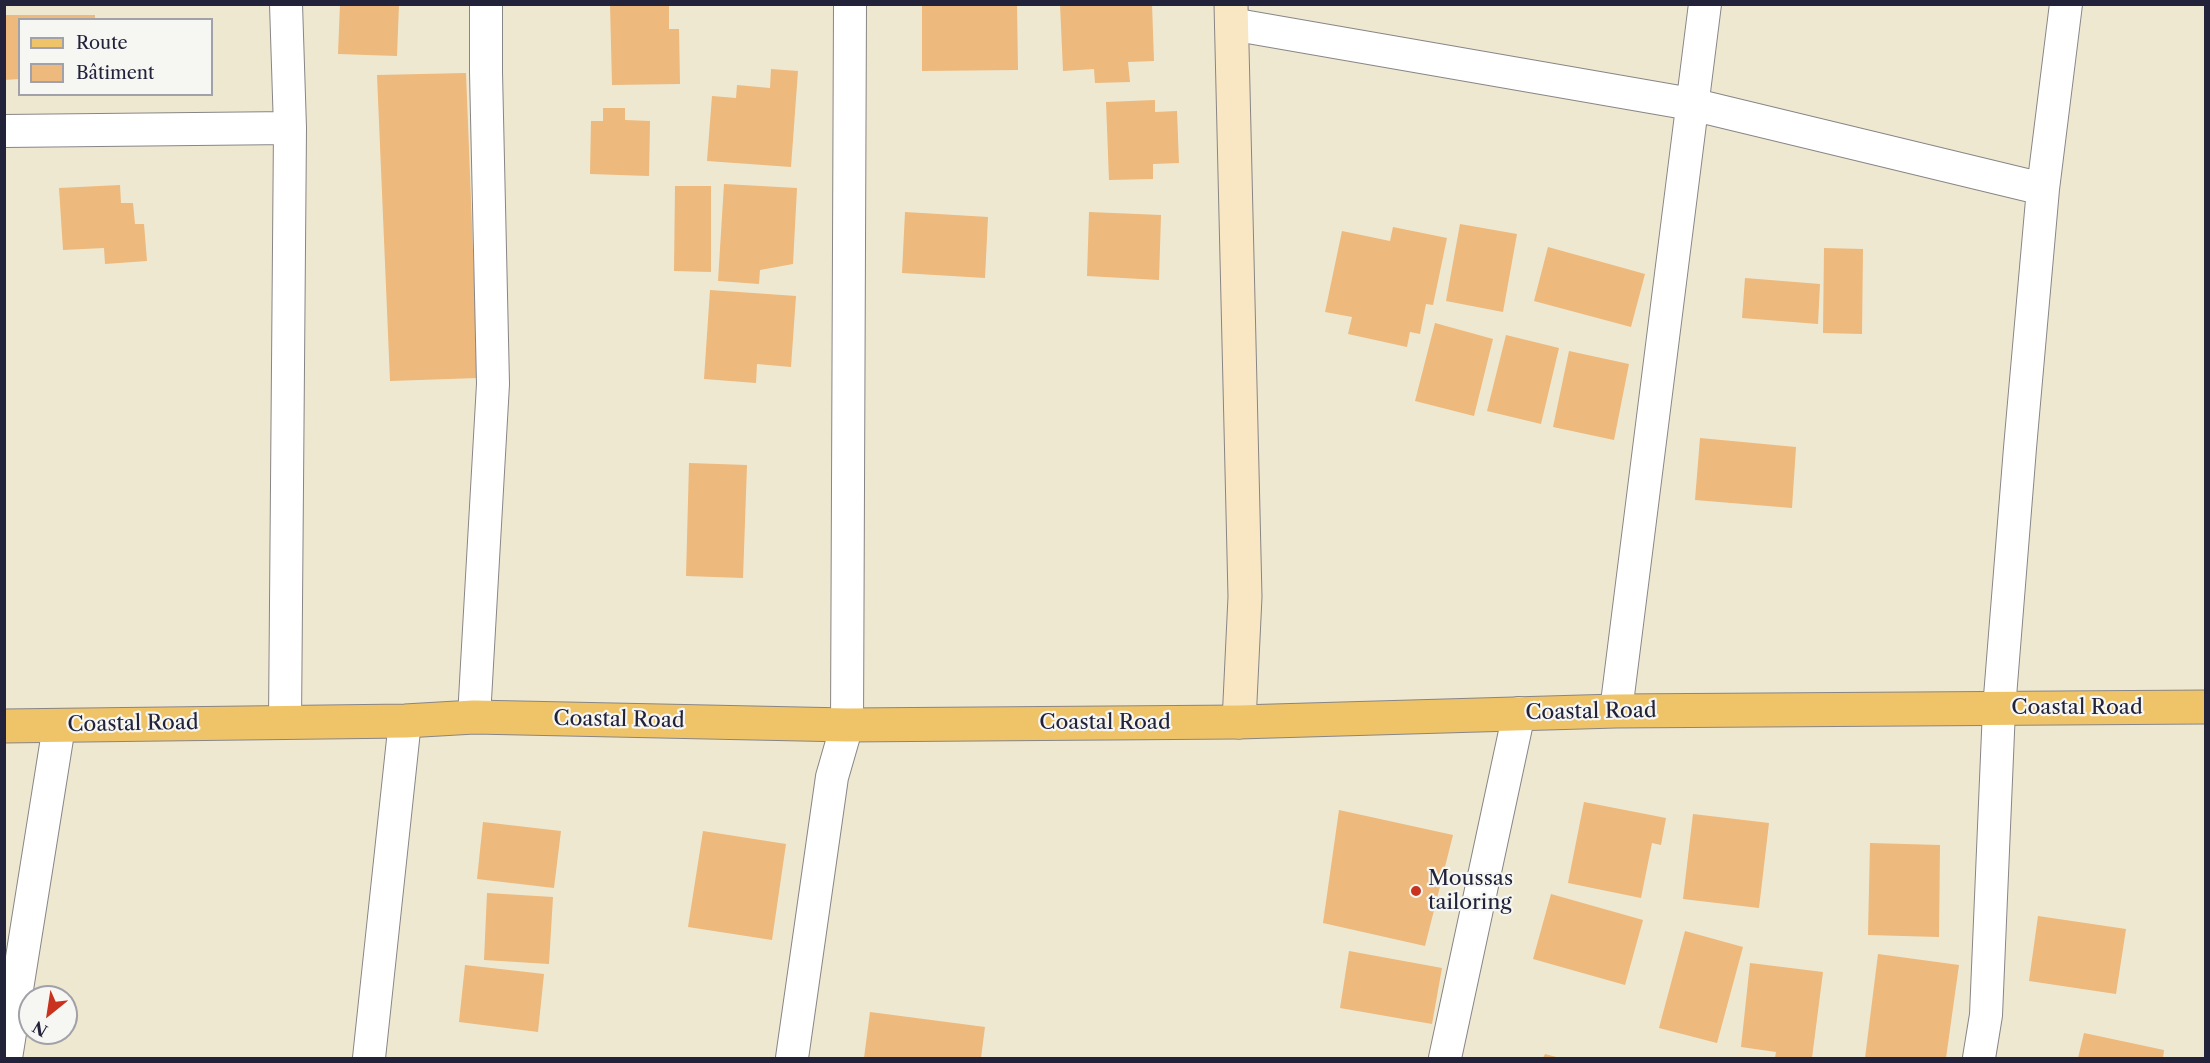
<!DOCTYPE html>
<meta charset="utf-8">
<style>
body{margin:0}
#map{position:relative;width:2210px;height:1063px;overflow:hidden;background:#eee8d1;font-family:"Libre Caslon Text",serif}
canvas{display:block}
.frame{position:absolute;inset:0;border:6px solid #22223b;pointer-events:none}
.legend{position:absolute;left:18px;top:18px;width:195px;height:78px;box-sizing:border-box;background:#f6f6f2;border:2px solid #a1a1a9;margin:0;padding:8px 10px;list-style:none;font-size:18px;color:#22223b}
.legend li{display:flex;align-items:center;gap:12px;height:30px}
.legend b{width:30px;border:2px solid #a1a1a9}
.north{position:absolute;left:18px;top:985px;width:60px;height:60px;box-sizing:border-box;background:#f6f6f2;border:2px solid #a1a1a9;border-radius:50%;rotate:210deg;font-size:16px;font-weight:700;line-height:24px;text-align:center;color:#22223b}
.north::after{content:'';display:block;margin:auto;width:21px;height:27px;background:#c8321e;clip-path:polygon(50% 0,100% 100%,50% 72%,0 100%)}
</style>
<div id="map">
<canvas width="2210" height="1063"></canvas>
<div class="frame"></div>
<ul class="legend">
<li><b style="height:8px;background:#efc469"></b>Route</li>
<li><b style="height:16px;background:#edb97c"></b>Bâtiment</li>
</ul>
<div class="north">N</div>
</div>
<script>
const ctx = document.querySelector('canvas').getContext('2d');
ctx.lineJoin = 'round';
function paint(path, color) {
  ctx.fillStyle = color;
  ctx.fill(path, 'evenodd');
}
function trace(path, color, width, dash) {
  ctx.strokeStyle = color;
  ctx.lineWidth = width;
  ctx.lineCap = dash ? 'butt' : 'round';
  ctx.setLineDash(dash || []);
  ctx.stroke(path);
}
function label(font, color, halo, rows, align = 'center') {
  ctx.font = font + ' "Libre Caslon Text",serif';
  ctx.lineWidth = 4.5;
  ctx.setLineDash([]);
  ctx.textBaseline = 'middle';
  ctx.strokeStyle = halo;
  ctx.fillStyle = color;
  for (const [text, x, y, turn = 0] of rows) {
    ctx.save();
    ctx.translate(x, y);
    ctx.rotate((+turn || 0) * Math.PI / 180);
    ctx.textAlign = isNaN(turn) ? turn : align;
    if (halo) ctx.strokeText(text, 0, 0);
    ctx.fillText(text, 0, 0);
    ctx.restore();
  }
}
paint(new Path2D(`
 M340 4H399L397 56 338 54Z
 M610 4H669V29H679L680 84 612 85Z
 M922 4H1017L1018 70 922 71Z
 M1060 4H1152L1154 61 1128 62 1130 82 1095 83 1094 69 1063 71Z
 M4 15H95V20H20V79L4 80Z
 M771 69 798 71 791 167 707 161 712 96 736 98 737 85 770 88Z
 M466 73 478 378 390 381 377 75Z
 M1155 100V112L1177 111 1179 163 1153 164V179L1109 180 1106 102Z
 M603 108H625V120L650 121 649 176 590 174 591 121H603Z
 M724 184 797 188 793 264 760 270 759 284 718 281Z
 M120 185 121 203H133L135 224H144L147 261 105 264 104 248 63 250 59 188Z
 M675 186H711V272L674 271Z
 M905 212 988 217 985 278 902 273Z
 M1089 212 1161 215 1159 280 1087 276Z
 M1460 224 1517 234 1503 312 1446 301Z
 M1393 227 1447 238 1433 305 1426 304 1420 334 1410 332 1407 347 1348 334 1352 317 1325 312 1342 231 1390 241Z
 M1548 247 1645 274 1631 327 1534 301Z
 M1824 248 1863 249 1862 334 1823 333Z
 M1745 278 1820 284 1818 324 1742 318Z
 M710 290 796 296 791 367 757 364 756 383 704 379Z
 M1435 323 1493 339 1474 416 1415 401Z
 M1506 335 1559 348 1541 424 1487 411Z
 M1569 351 1629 364 1614 440 1553 427Z
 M1700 438 1796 447 1792 508 1695 500Z
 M689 463 747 465 743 578 686 576Z
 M1584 802 1666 818 1661 845 1652 843 1641 898 1568 883Z
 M1339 810 1453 835 1425 946 1323 923Z
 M1693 814 1769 823 1759 908 1683 899Z
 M483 822 561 831 554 888 477 879Z
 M703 831 786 844 772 940 688 927Z
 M1870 843 1940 845 1939 937 1868 935Z
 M487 893 553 897 549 964 484 960Z
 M1551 894 1643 920 1625 985 1533 959Z
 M2038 916 2126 929 2116 994 2029 981Z
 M1685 931 1743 947 1717 1043 1659 1028Z
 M1349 951 1442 968 1432 1024 1340 1008Z
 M1878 954 1959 965 1946 1058H1865Z
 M1750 963 1823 972 1812 1058H1775L1776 1052 1741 1047Z
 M465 965 544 974 538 1032 459 1022Z
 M870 1012 985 1027 981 1058H864Z
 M2084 1033 2164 1050 2163 1058H2078Z
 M1545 1054 1560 1058H1543Z`), '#edb97c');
const street = new Path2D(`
 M1231 24 1691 104 2043 189
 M4 131 290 128
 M1616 711 1705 4
 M474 717 493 384 486 72V4
 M285 722 290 128 286 4
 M6 1058 59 726
 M369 1058 405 721
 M792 1058 832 777 847 725 850 4
 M1445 1058 1519 713
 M1979 1058 1986 1015 1999 709 2020 448 2043 189 2066 4`);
const secondary = new Path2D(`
 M1231 4 1245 597 1239 722`);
const primary = new Path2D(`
 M4 726 405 721 474 717 847 725 1239 722 1616 711 2206 707`);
trace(street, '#888586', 34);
trace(secondary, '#888586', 35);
trace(primary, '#888586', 35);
trace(street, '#fff', 32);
trace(secondary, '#f9e7c3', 33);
trace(primary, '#efc469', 33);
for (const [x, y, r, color] of [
 [1416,891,6,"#c8321e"]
]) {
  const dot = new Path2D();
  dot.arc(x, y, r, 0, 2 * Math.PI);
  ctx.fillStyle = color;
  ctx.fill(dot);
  trace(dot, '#f6f6f2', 2);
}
label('21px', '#22223b', '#f6f6f2', [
 ["Coastal Road",2077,708],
 ["Coastal Road",1591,712,-1],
 ["Coastal Road",619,720,1],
 ["Coastal Road",1105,723],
 ["Coastal Road",133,724,-1]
]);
label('21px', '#22223b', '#f6f6f2', [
 ["Moussas",1428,879],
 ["tailoring",1428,903]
], 'left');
</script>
